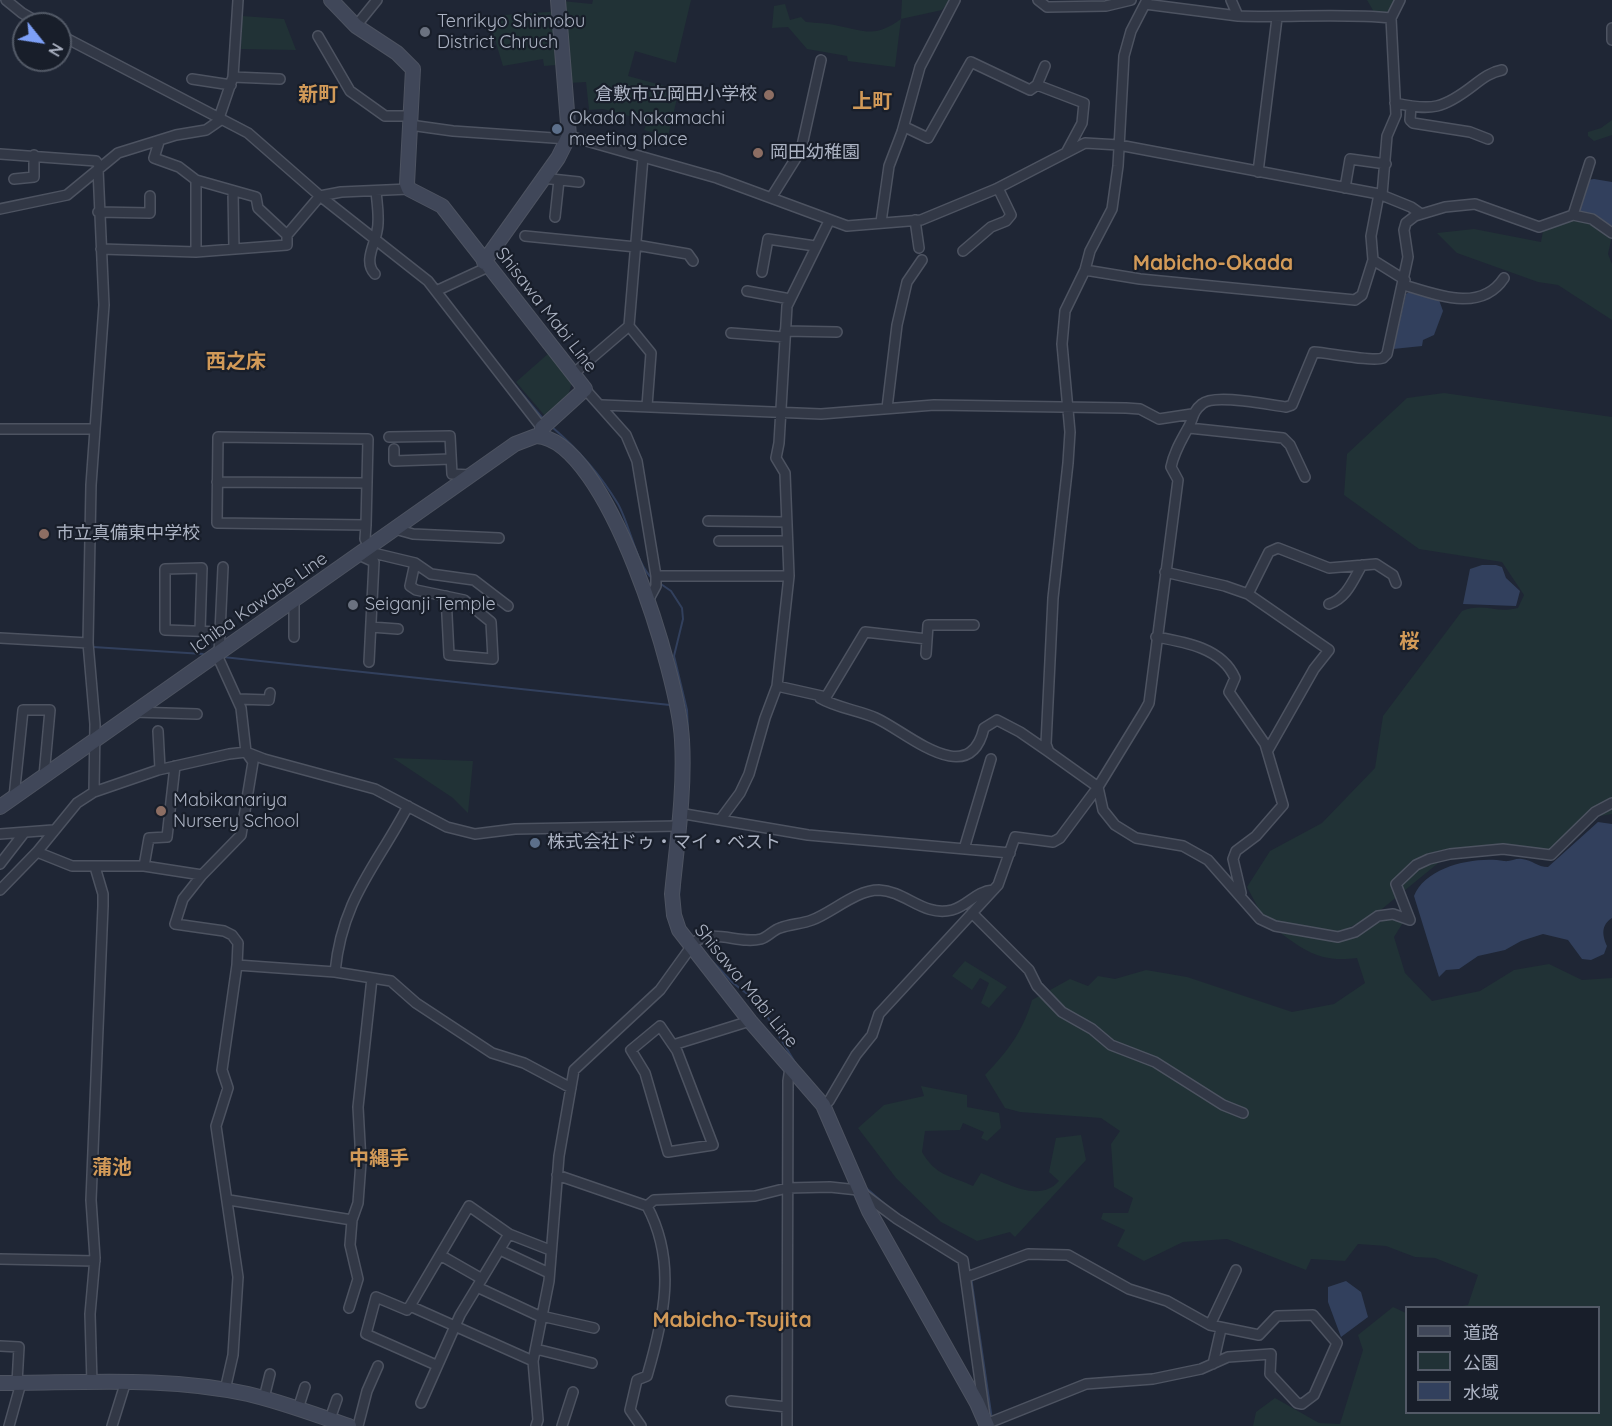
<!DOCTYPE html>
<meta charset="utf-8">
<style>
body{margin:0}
#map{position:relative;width:1612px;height:1426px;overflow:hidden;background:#1f2635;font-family:Quicksand,"Noto Sans JP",sans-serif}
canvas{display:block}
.legend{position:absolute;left:1405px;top:1306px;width:195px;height:108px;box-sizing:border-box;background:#181e2a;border:2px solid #535a67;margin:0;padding:8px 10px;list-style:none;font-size:18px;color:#acb3c3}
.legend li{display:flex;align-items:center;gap:12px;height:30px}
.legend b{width:30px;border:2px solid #535a67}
.north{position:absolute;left:12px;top:12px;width:60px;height:60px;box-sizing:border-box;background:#181e2a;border:2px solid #535a67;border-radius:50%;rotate:120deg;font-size:16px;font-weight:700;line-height:24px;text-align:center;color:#acb3c3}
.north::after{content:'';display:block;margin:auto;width:21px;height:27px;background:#7da0f7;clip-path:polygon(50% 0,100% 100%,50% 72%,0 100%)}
</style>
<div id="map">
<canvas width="1612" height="1426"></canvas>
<ul class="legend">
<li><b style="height:8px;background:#404759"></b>道路</li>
<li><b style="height:16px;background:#213236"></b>公園</li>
<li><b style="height:16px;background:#32405d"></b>水域</li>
</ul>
<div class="north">N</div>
</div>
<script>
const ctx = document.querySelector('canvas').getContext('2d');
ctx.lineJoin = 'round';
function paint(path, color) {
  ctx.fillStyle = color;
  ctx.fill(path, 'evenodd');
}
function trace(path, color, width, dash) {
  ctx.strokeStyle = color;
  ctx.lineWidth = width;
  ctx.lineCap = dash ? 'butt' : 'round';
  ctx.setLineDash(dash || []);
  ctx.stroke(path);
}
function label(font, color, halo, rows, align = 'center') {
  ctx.font = font + ' Quicksand,"Noto Sans JP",sans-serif';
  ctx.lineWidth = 4.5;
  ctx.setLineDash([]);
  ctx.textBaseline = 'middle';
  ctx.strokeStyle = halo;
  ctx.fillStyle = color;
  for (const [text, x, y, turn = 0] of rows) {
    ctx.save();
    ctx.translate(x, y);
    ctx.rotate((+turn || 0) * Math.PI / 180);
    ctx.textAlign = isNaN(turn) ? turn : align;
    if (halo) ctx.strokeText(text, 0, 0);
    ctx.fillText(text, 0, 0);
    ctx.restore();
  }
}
paint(new Path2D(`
 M593 0H691L676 63 635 51 628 76 672 88 678 94 668 136 644 130 648 121 603 109 589 110 586 82 570 83 559 77 556 65 544 66 543 59 503 66 492 30 504 15 562 11V1L592 4Z
 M902 0H951L942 10 901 19 895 67 848 61 847 56 807 49 788 27 772 28 774 6 785 4 790 20 801 17 806 22C816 23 828 23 839 26 867 32 876 37 901 19Z
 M1367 0H1397L1393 8 1385 13 1374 12Z
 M242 16 284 19 296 50 241 49Z
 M1612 120V135L1594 141 1588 136V132L1601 128Z
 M1568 219 1591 221 1612 236 1608 254 1612 264V320L1558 285 1538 282 1457 253 1437 233 1474 229 1541 242 1543 231Z
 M549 353 572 382 568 396 545 416 516 382Z
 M1444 393 1612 417V814L1600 816 1541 855 1496 853 1442 860 1377 913 1339 933 1277 923 1263 917 1247 887 1270 851 1322 823 1375 768 1383 716 1462 611C1484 602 1495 614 1518 608L1524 595 1502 562 1419 549 1344 495 1347 454 1407 398Z
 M393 758 473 761 468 813 453 798Z
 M1390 918 1404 921 1394 937 1405 973 1432 1001 1480 991 1514 970 1549 964 1582 980 1612 978V1426H1253L1256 1412 1275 1398 1319 1423 1340 1424 1363 1350 1358 1335 1393 1307 1406 1313V1412H1598V1308L1457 1307 1468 1305 1478 1275 1435 1258 1415 1257 1386 1246 1358 1244 1345 1261 1311 1259 1306 1270 1227 1239 1183 1242 1144 1261 1117 1246 1125 1230 1101 1219 1103 1213H1128L1133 1198 1114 1187 1111 1144 1120 1131 1101 1118 1020 1112 1005 1108 985 1075C1008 1051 1023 1031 1032 1000L1070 979 1088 986 1098 976 1115 979 1146 970 1187 977 1292 1012 1334 1004 1365 983 1357 958C1319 963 1304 950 1275 929 1296 932 1337 945 1356 936 1368 930 1376 922 1390 918Z
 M965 961 1007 987 989 1008 981 1003 989 983 980 978 972 990 952 976Z
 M921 1086 967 1095V1107L999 1113 1001 1128 987 1141 981 1138 984 1132 963 1123 960 1130 925 1131 922 1152C936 1176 949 1175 973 1186L981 1173C1005 1182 1039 1204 1059 1181L1049 1172 1056 1138 1081 1135 1086 1160 1015 1237 1010 1232 977 1241 941 1222 896 1178 858 1128 884 1105 924 1096Z`), '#213236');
paint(new Path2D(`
 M1594 179 1612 182V227L1591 215 1578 211 1588 180Z
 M1409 292 1439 300 1443 311 1434 335 1423 340 1422 346 1393 349 1406 294Z
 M1482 565H1496L1502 567 1506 578 1520 591 1516 606 1463 604 1470 569Z
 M1598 822 1612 824V918C1601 925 1602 935 1607 946L1604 954 1591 960 1582 959 1568 940 1543 934 1521 941 1505 950 1478 956 1459 969 1446 970 1439 977 1414 896C1426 866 1476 856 1504 861 1510 862 1516 858 1522 859 1533 860 1537 867 1548 867Z
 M1346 1281 1361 1292 1368 1317 1341 1337 1328 1302V1287Z`), '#32405d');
trace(new Path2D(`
 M235 121 246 127
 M513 383 544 420
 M552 427C579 450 600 474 618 504 630 525 637 567 653 579
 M658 582 671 591 682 608 683 619 674 656 687 710 688 732
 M93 647 203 654
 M223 657 670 705
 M679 896 680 881
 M711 960 733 983 759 1003 796 1064
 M803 1072 825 1098
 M830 1105 850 1152
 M865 1187 888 1207
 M971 1277 992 1420`), '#32405d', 2);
const street = new Path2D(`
 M6 0 22 13 41 24
 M1038 0 1047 7 1106 6 1131 0
 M1147 0 1131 31 1124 56 1118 166 1112 209 1090 251 1085 270 1065 311 1062 344 1070 432 1068 463 1053 598 1046 744 1049 752 1098 787 1103 810 1115 825 1136 838 1183 846 1208 860 1260 919 1275 926 1338 937 1355 932 1378 916 1393 914 1410 920
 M1231 0 1238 16C1289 18 1340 13 1391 18
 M1145 4 1238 16
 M356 26 377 0
 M1612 28V40
 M60 35 248 133 320 196 428 281 542 428
 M318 36 350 91 385 116H411
 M233 77 280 79
 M192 79 231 85
 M1037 85 1045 66
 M1395 103C1432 111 1443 109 1474 85 1483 78 1491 72 1502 70
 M1411 106 1410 120 1413 123 1470 132 1488 139
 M219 118 233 77 238 0
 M410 125 453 131 568 139
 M903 129 907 128 928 138 971 62 1030 90 1037 85 1084 103 1082 123 1067 151
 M569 136 717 178 847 226 921 220 996 189 1085 143 1119 145 1379 194 1411 207 1421 214
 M159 142 154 158 179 167 196 180 256 197 258 208 287 235
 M0 154 96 161 100 167
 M1258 172 1277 18
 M542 178 579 182
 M14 179 34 177V155
 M1345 188 1350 159 1386 164
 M233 191 234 249
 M1379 194 1371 236 1373 260 1405 280
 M1382 195 1387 136 1396 115 1391 18 1400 0
 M771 198 801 150 821 60
 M0 209 67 195 118 153 176 135 206 130 222 119
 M98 212 150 213V196
 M1573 215 1592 219 1612 233
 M555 217 559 180
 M915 220 919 248
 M881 222 889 166 902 132 920 67 955 0
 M525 236 636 247
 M636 245 688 254 693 261
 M101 249 196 252 287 245V235L320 196 341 192 409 189
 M963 251 991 227 1006 221 1011 215 998 188
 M196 252V180
 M1085 270 1140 279 1355 300 1362 295 1373 260
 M762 272 768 239 815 246
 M375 274C363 262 375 244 377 231 380 219 377 204 376 191
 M1404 285C1437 295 1481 313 1504 278
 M436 291 488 267
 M747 291 790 299
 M629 326 651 353 647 406
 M785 331 837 332
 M731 333 784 337
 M573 374 629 326 643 157
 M585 389 626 435 637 461 656 576V586L648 601
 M602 405 821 414 934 405 1126 408 1140 409 1159 419 1192 414
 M887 408 897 325 907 282 922 260
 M1189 428 1283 438 1290 445 1305 477
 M0 429H95
 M218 437 368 439 366 525 217 523Z
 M389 437 450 436 452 474 470 475
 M394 449V461L451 459
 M217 482 367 483
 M708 521 786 522
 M366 525 365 539 370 547
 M395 529 413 534 499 538
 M719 541H787
 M365 551 415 563 410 586 416 590 464 600 491 622 493 659 449 655 446 596
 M359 555 374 562 369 662
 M415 563 431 574 474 580 508 606
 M1165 572 1225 586 1248 594 1329 650 1314 669 1268 750
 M656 576H789
 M1248 594 1269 552 1278 548 1329 568 1376 564 1393 575 1396 583
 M1329 604C1347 598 1353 580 1362 565
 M371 627 398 629
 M200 631 202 568 165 569V630L221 632
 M294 637V602
 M1156 637C1185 642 1222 648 1235 678L1229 692 1265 744 1283 805 1256 836 1236 851 1233 859 1241 893
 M0 638 88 643
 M219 654 223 567
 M926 654 928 625H974
 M217 655 241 708 246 752 253 762 241 835 202 875 183 899 175 924 224 931 232 935 238 943 237 965 222 1070 228 1088 216 1126 238 1277 233 1355 225 1390
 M777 686 826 697 865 632 927 639
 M820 698C837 708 858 710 876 718 907 732 969 791 984 728L997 720 1020 732 1049 752
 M238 699 269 700 270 693
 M134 712 197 714
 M158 731 160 769
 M175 766 167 837 149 838 144 866 202 875
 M94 792 95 724 88 643 91 485 104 305 98 169
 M14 797 23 710H50L44 776
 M679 813 808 835 1010 853
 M720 820 740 793 749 774 765 718 777 686 789 576 785 473 776 458 779 443 787 306 829 221
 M0 834 53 830
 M964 849 991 759
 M37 852 72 866H144
 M0 864 24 833
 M0 890 37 852 77 803 94 792 158 770 229 754 246 752 264 759 375 789 447 827 475 834 515 829 678 826
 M972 913 1029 970 1037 986 1062 1012 1092 1029 1111 1045 1155 1062 1223 1105 1243 1113
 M1410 920 1396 884 1416 865 1429 859 1450 854 1503 849 1551 855 1595 812 1612 803
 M690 945C712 926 737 945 761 939 768 937 773 930 780 928 790 924 802 924 812 920 833 912 856 890 879 890 906 891 923 917 952 910 968 906 976 891 993 890
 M237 965 335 972 391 981 416 1003 492 1053 524 1063 571 1088
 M335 972C342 899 376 867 408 806
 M660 1026 677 1051 713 1145 668 1152 645 1073 631 1050Z
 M673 1045 750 1021
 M823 1105 829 1101 856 1055 872 1035 879 1014 998 885 1015 837 1053 842 1060 838 1098 787 1144 712 1149 703 1178 480 1171 467C1174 452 1181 441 1188 428 1194 419 1191 413 1202 404 1214 393 1269 405 1286 407L1292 405 1314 352C1329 353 1373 362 1383 358L1387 354 1408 257 1404 230 1406 223 1415 216 1445 207 1475 204 1539 227 1573 215 1590 162
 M557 1175 647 1206C677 1262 664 1318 647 1376L637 1380 630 1410 641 1426
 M229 1200 352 1220 358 1203 361 1162 358 1107 372 978
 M647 1206 654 1200 755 1196 787 1188 830 1187 858 1190 897 1219 963 1260 986 1424 1086 1384 1153 1379 1201 1369 1228 1357 1271 1354 1270 1374 1297 1403 1302 1404 1314 1395 1337 1343 1313 1315 1277 1316 1259 1335 1210 1325 1167 1301 1129 1289 1068 1255 1028 1254 967 1277
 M509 1234 469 1206 410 1306 533 1361
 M500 1250 549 1273
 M440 1255 482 1279
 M0 1259 95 1261
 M477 1287 509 1234 550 1250
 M410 1306 407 1310 376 1297 366 1334 436 1365
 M349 1308 358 1279 350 1245 352 1220
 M1210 1325 1236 1270
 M0 1346 19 1347 17 1383
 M536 1349 592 1363
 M1213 1364 1221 1329
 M92 1383 90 1314 95 1258 91 1200 103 906V894L95 867
 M264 1398 270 1374
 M731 1401 787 1407
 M421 1403 460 1315 477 1287 537 1315 594 1328
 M298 1409 305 1387
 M330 1419 337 1399
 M9 1426 21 1383
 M112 1426 126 1381
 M358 1426 367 1391 378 1366
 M536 1426 538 1420 533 1361 549 1281 559 1156 574 1070 660 990 691 947
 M562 1426 573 1392
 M787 1426 788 1081 790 1068`);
const secondary = new Path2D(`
 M331 0 356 26 397 53 413 69 407 184 409 189 442 206 585 389 542 428V436
 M484 262 558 158 569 136 558 0
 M0 807 515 444 536 436C608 439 679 679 682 740 685 791 677 843 672 894L674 915 679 930 750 1021 823 1105 869 1211 977 1403 987 1426
 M0 1383C83 1383 167 1376 248 1394 282 1402 316 1415 349 1426`);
trace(street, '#4d5361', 12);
trace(secondary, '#4d5361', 16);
trace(street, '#323846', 9);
trace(secondary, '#404759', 14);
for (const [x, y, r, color] of [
 [425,32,6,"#6b7280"],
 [769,95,6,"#8d6e63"],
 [557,129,6,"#5c6f8a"],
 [758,153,6,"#8d6e63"],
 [44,534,6,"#8d6e63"],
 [353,605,6,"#6b7280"],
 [161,811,6,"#8d6e63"],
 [535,843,6,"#5c6f8a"]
]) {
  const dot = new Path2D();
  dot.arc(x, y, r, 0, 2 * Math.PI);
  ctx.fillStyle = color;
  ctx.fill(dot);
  trace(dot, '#181e2a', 2);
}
label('18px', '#acb3c3', '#181e2a', [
 ["Tenrikyo Shimobu",437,22],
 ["District Chruch",437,43],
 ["倉敷市立岡田小学校",757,95,"right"],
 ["Okada Nakamachi",569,119],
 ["meeting place",569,140],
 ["岡田幼稚園",770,153],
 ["市立真備東中学校",56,534],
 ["Seiganji Temple",365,605],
 ["Mabikanariya",173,801],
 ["Nursery School",173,822],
 ["株式会社ドゥ・マイ・ベスト",547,843]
], 'left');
label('18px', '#acb3c3', '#181e2a', [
 ["Shisawa Mabi Line",546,310,52],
 ["Ichiba Kawabe Line",259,603,-35],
 ["Shisawa Mabi Line",746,986,51]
]);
label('bold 20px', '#d29a58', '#181e2a', [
 ["新町",318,95],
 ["上町",872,102],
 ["西之床",236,362],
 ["桜",1409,642],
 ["中縄手",379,1159],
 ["蒲池",112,1168]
]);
label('bold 21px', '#d29a58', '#181e2a', [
 ["Mabicho-Okada",1213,264],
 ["Mabicho-Tsujita",732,1321]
]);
</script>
